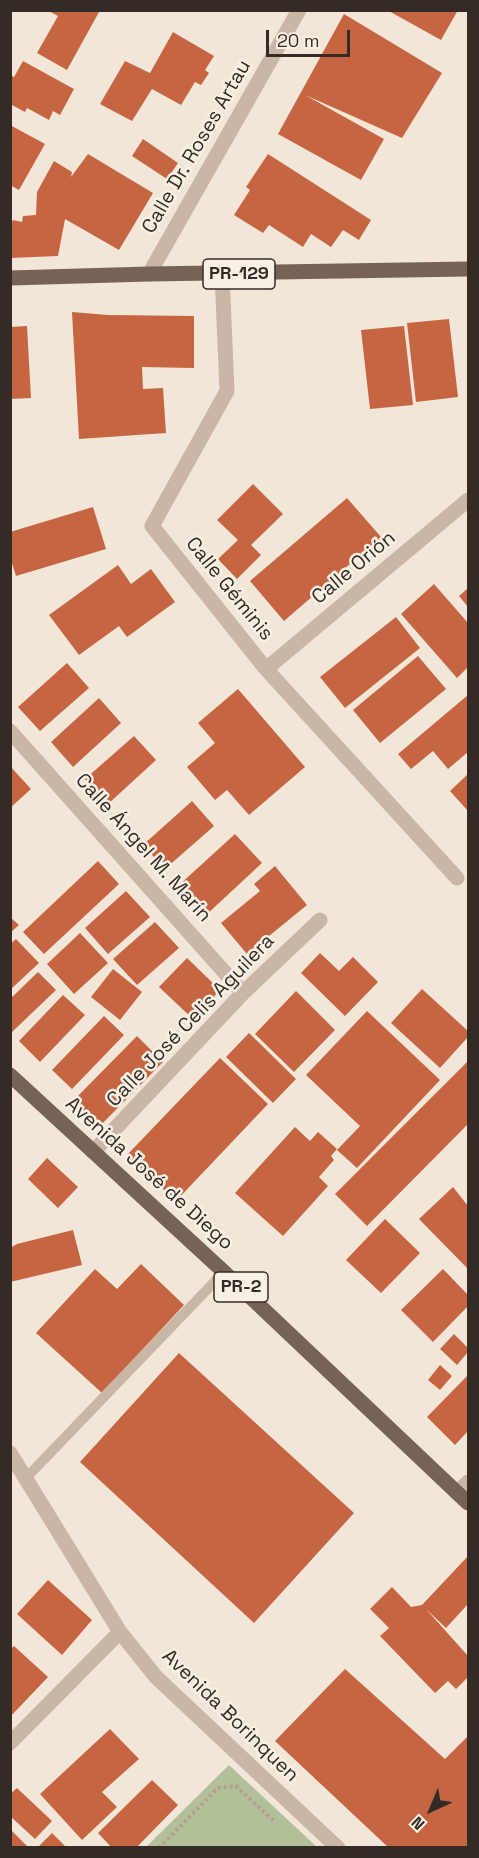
<!DOCTYPE html>
<meta charset="utf-8">
<style>
body{margin:0}
#map{position:relative;width:479px;height:1858px;overflow:hidden;background:#f1e6d8;font-family:"Space Grotesk",sans-serif}
canvas{display:block}
.frame{position:absolute;inset:0;border:12px solid #342b26;pointer-events:none}
.north{position:absolute;left:401px;top:1780px;width:60px;height:60px;-webkit-text-stroke:4px #f9f0e5;paint-order:stroke;rotate:224deg;font-size:16px;font-weight:700;line-height:24px;text-align:center;color:#342b26}
.north::after{content:'';display:block;margin:auto;width:21px;height:27px;background:#342b26;clip-path:polygon(50% 0,100% 100%,50% 72%,0 100%)}
.scale{position:absolute;left:266px;top:30px;width:84px;height:27px;box-sizing:border-box;border:3px solid #342b26;border-top:0;padding-left:8px;font-size:18px;line-height:21px;white-space:nowrap;color:#342b26;-webkit-text-stroke:4px #f9f0e5;paint-order:stroke}
</style>
<div id="map">
<canvas width="479" height="1858"></canvas>
<div class="frame"></div>
<div class="north">N</div>
<div class="scale">20 m</div>
</div>
<script>
const ctx = document.querySelector('canvas').getContext('2d');
ctx.lineJoin = 'round';
function paint(path, color) {
  ctx.fillStyle = color;
  ctx.fill(path, 'evenodd');
}
function trace(path, color, width, dash) {
  ctx.strokeStyle = color;
  ctx.lineWidth = width;
  ctx.lineCap = dash ? 'butt' : 'round';
  ctx.setLineDash(dash || []);
  ctx.stroke(path);
}
function label(font, color, halo, rows, align = 'center') {
  ctx.font = font + ' "Space Grotesk",sans-serif';
  ctx.lineWidth = 5;
  ctx.setLineDash([]);
  ctx.textBaseline = 'middle';
  ctx.strokeStyle = halo;
  ctx.fillStyle = color;
  for (const [text, x, y, turn = 0] of rows) {
    ctx.save();
    ctx.translate(x, y);
    ctx.rotate((+turn || 0) * Math.PI / 180);
    ctx.textAlign = isNaN(turn) ? turn : align;
    if (halo) ctx.strokeText(text, 0, 0);
    ctx.fillText(text, 0, 0);
    ctx.restore();
  }
}
paint(new Path2D(`
 M229 1765 317 1847H146Z`), '#b2c099');
paint(new Path2D(`
 M47 10H95L99 12 67 70 37 53 58 16Z
 M387 10H458L441 40Z
 M344 14 442 73 402 138 305 95 384 139 361 180 278 134Z
 M173 32 214 56 205 70 209 73 201 85 195 82 181 105 152 89 132 121 100 104 125 61 150 73Z
 M23 61 74 89 60 115 53 111 49 120 27 108 25 112 10 104V75L14 77Z
 M10 125 45 144 19 190 10 185Z
 M143 139 178 163 167 179 132 156Z
 M88 154 153 193 119 250 65 219 58 256 10 258V227L13 220 22 222 23 216 36 215 37 192 54 161 72 172 71 177Z
 M268 154 371 220 359 240 343 230 331 247 311 234 303 247 269 225 263 233 234 215 250 190 246 187Z
 M72 312 108 315 194 316V368L142 367 143 389 163 388 166 433 79 439Z
 M449 319 458 397 416 402 407 323Z
 M27 326 31 398 10 399V327Z
 M404 326 413 405 370 409 361 330Z
 M253 484 283 514 251 545 261 555 237 579 218 559 238 540 217 520Z
 M347 498 381 537 284 621 250 581Z
 M93 507 106 549 16 576 10 557V532Z
 M118 565 131 584 151 569 175 602 127 637 119 626 79 655 49 615Z
 M434 584 468 623V667L457 678 401 614Z
 M468 588V607L459 596Z
 M396 617 420 648 345 708 320 677Z
 M418 656 446 689 380 743 353 710Z
 M67 663 89 688 40 731 18 707Z
 M238 689 305 767 249 815 227 790 215 800 187 767 215 743 198 723Z
 M468 695V752L448 769 433 751 411 769 398 754Z
 M99 698 121 723 73 767 51 742Z
 M134 736 156 760 108 804 85 779Z
 M10 766 31 789 10 808Z
 M468 774V811L450 791Z
 M192 801 214 826 165 869 143 845Z
 M235 834 262 863 205 916 178 886Z
 M98 861 119 884 44 954 23 932Z
 M275 866 307 905 247 954 221 923 260 891 254 884Z
 M126 891 150 917 108 954 85 928Z
 M10 917 19 925 10 933Z
 M155 922 179 948 137 985 113 959Z
 M80 933 108 963 74 994 47 964Z
 M16 939 39 963 10 990V944Z
 M320 953 339 971 353 957 378 982 345 1016 301 973Z
 M187 958 220 990 193 1019 159 987Z
 M113 969 142 992 120 1020 91 997Z
 M38 972 56 990 10 1034V999Z
 M422 989 468 1031V1037L440 1068 391 1023Z
 M296 991 335 1030 294 1072 255 1034Z
 M63 995 85 1015 40 1062 19 1041Z
 M367 1011 440 1080 357 1168 337 1150 360 1126 306 1075Z
 M104 1016 124 1035 72 1089 52 1070Z
 M249 1033 296 1079 273 1103 226 1057Z
 M137 1036 163 1062 97 1129 71 1103Z
 M220 1058 268 1104 176 1201 127 1155Z
 M468 1061V1124L367 1226 335 1194Z
 M295 1127 310 1141 318 1132 337 1149 331 1156 334 1160 319 1177 328 1186 283 1236 235 1193Z
 M47 1158 78 1187 58 1208 28 1179Z
 M453 1187 468 1206V1269L419 1219Z
 M385 1219 420 1253 381 1293 346 1260Z
 M73 1230 82 1265 10 1282V1248L17 1244Z
 M141 1264 184 1305 102 1393 36 1333 95 1269 117 1289Z
 M443 1269 468 1295V1306L433 1342 401 1310Z
 M454 1334 468 1348V1352L457 1365 440 1349Z
 M179 1353 354 1513 254 1623 80 1462Z
 M440 1365 452 1376 440 1390 428 1380Z
 M468 1375V1431L455 1445 427 1417Z
 M468 1556V1604L446 1628 426 1609 468 1656V1677L456 1689 448 1681 435 1693 380 1636 389 1628 370 1609 392 1587 411 1607 422 1605Z
 M48 1580 92 1620 62 1655 17 1614Z
 M14 1646 48 1677 10 1717V1650Z
 M345 1669 445 1759 468 1736V1848H389L275 1741Z
 M110 1729 139 1759 102 1792 117 1807 82 1840 40 1794Z
 M152 1780 178 1805 136 1848H112L98 1833Z
 M17 1788 52 1821 35 1839 10 1816V1794Z
 M10 1829 29 1848H10Z
 M52 1833 67 1848 39 1846Z`), '#c66542');
trace(new Path2D(`
 M159 1848 218 1788 236 1786 275 1822`), '#b5a08f', 4, [3, 3]);
trace(new Path2D(`
 M26 1478 224 1272`), '#c9b6a5', 10);
trace(new Path2D(`
 M149 274 299 10
 M222 274 227 391 152 526 266 669 457 878
 M266 669 468 500
 M10 731 243 993
 M93 1152 243 993 320 920
 M10 1453 120 1632 156 1677 338 1848
 M457 1493 468 1482
 M10 1743 120 1632`), '#c9b6a5', 15);
trace(new Path2D(`
 M10 278 149 274 468 269
 M10 1075 224 1272 468 1503`), '#766257', 15);
for (const [x, y, w] of [
 [239,274,72],
 [241,1287,54]
]) {
  const box = new Path2D();
  box.roundRect(x - w / 2, y - 15, w, 30, 4.5);
  ctx.fillStyle = '#f9f0e5';
  ctx.fill(box);
  trace(box, '#342b26', 1.5);
}
label('bold 18px', '#342b26', null, [
 ["PR-129",239,274],
 ["PR-2",241,1287]
]);
label('20px', '#342b26', '#f9f0e5', [
 ["Calle Dr. Roses Artau",197,147,-60],
 ["Calle Orión",354,568,-40],
 ["Calle Géminis",229,589,51],
 ["Calle Ángel M. Marín",143,848,48],
 ["Calle José Celis Aguilera",191,1021,-46],
 ["Avenida José de Diego",149,1174,42],
 ["Avenida Borinquen",230,1716,44]
]);
</script>
